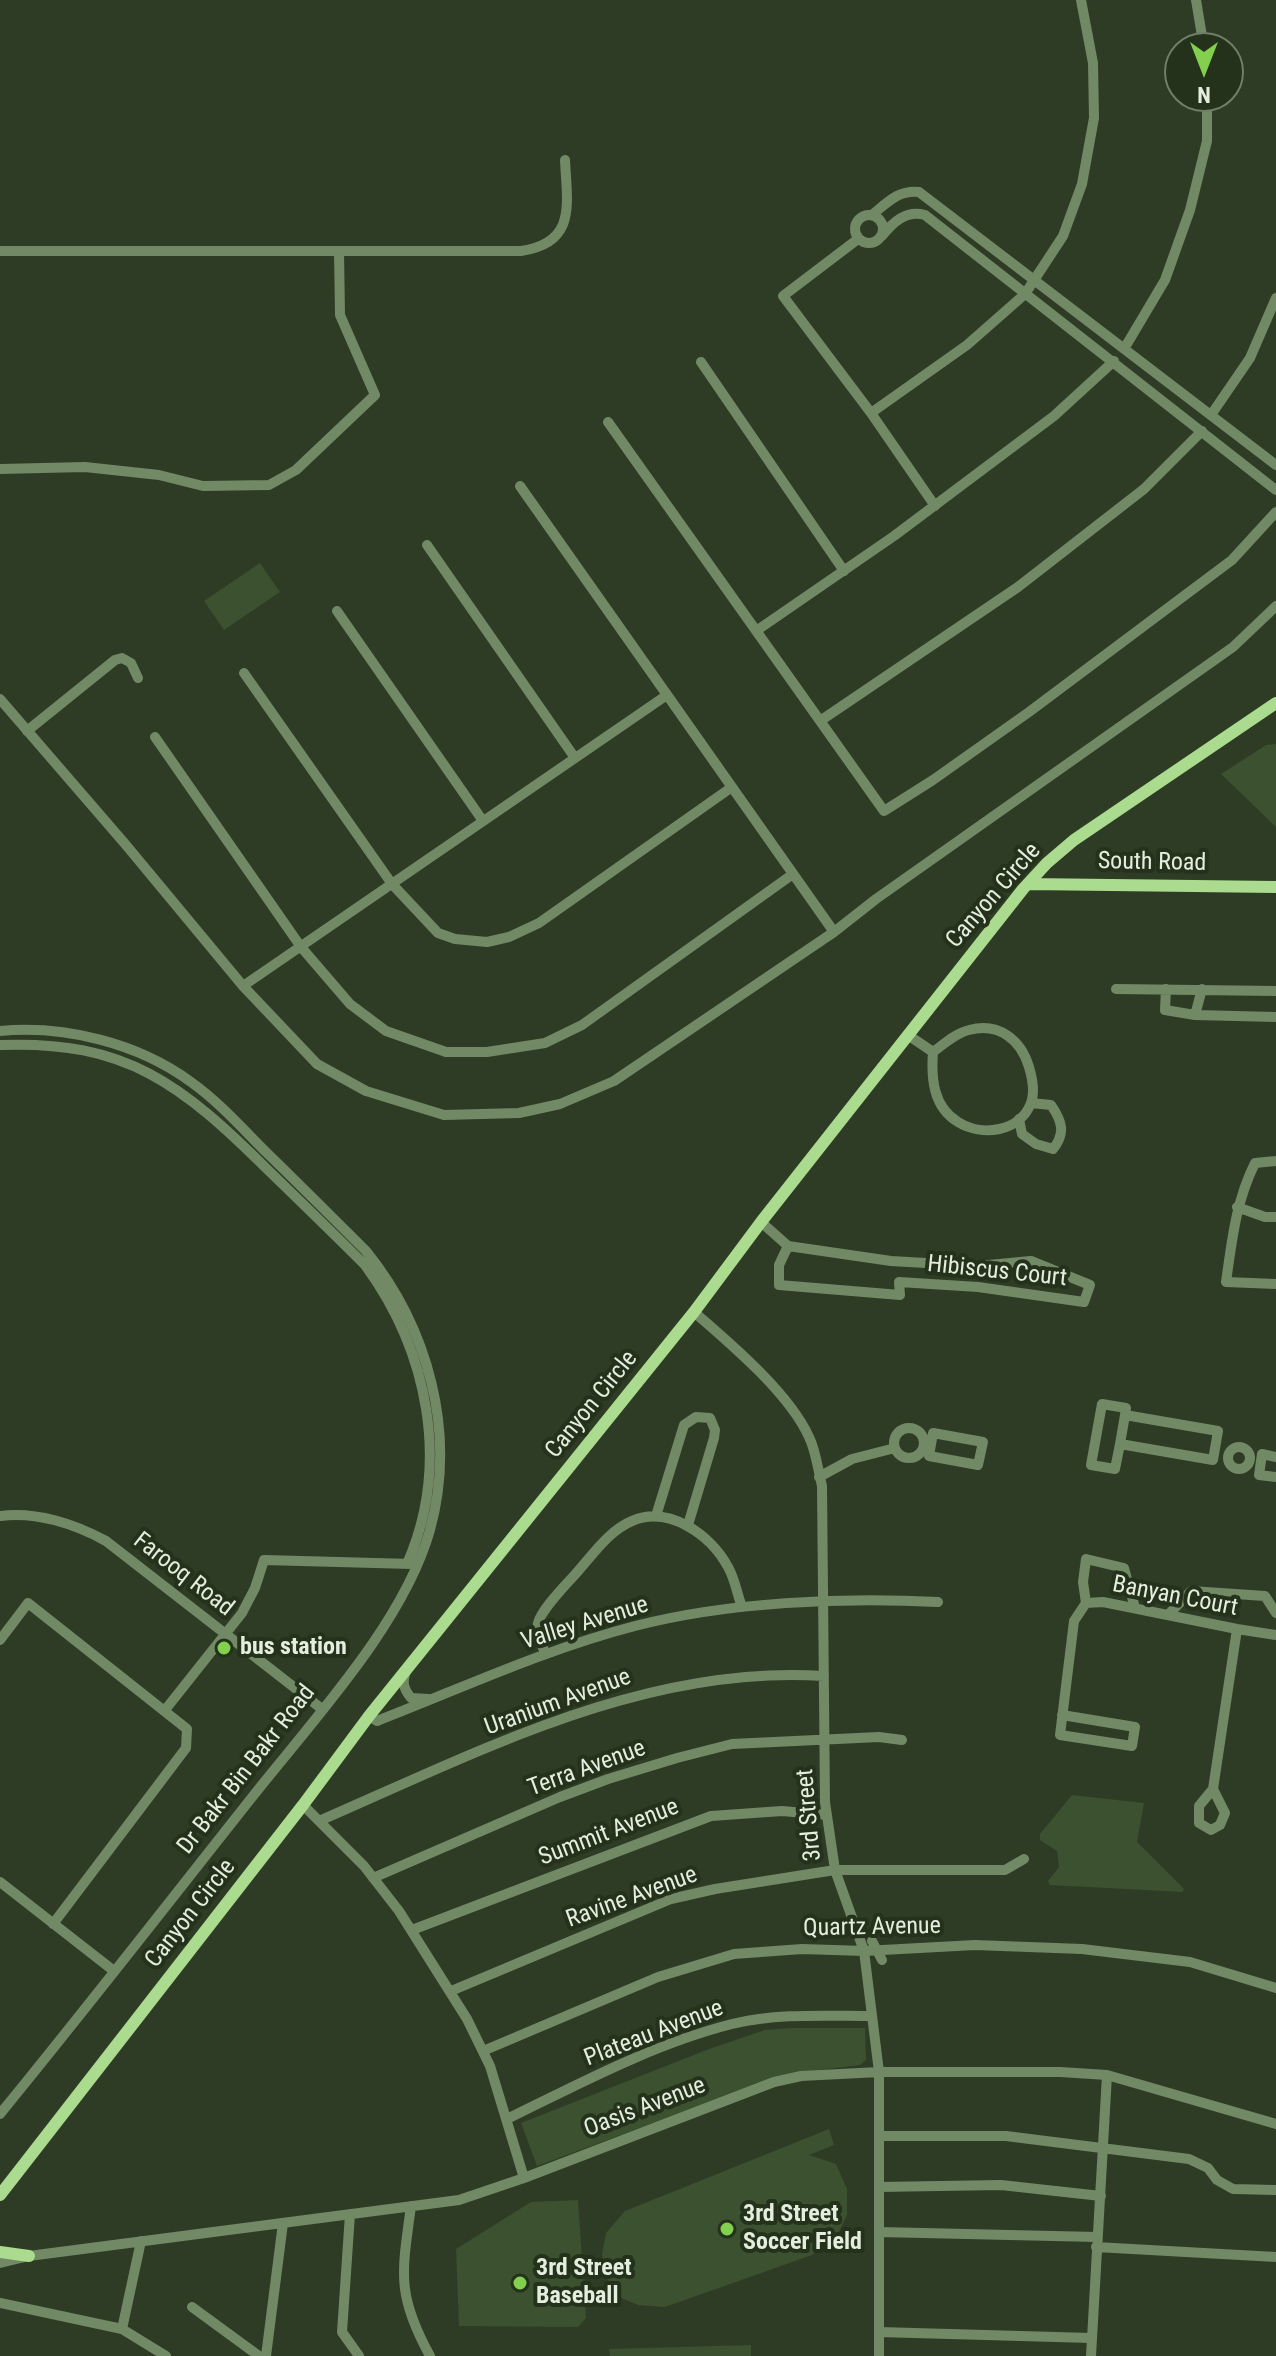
<!DOCTYPE html>
<style>
body{margin:0}
#map{position:relative;width:1276px;height:2356px;overflow:hidden;background:#2e3c25;font-family:"Roboto Condensed",sans-serif}
canvas{display:block}
.north{position:absolute;left:1164px;top:32px;width:80px;height:80px;box-sizing:border-box;background:#24321c;border:2px solid #717d6a;border-radius:50%;rotate:180deg;font-size:22px;font-weight:700;line-height:32px;text-align:center;color:#e4eedf}
.north::after{content:'';display:block;margin:auto;width:28px;height:36px;background:#83d04f;clip-path:polygon(50% 0,100% 100%,50% 72%,0 100%)}
</style>
<div id="map">
<canvas width="1276" height="2356"></canvas>
<div class="north">N</div>
</div>
<script>
const ctx = document.querySelector('canvas').getContext('2d');
ctx.lineJoin = 'round';
function paint(path, color) {
  ctx.fillStyle = color;
  ctx.fill(path, 'evenodd');
}
function trace(path, color, width, dash) {
  ctx.strokeStyle = color;
  ctx.lineWidth = width;
  ctx.lineCap = dash ? 'butt' : 'round';
  ctx.setLineDash(dash || []);
  ctx.stroke(path);
}
function label(font, color, halo, rows, align = 'center') {
  ctx.font = font + ' "Roboto Condensed",sans-serif';
  ctx.lineWidth = 8;
  ctx.setLineDash([]);
  ctx.textBaseline = 'middle';
  ctx.strokeStyle = halo;
  ctx.fillStyle = color;
  for (const [text, x, y, turn = 0] of rows) {
    ctx.save();
    ctx.translate(x, y);
    ctx.rotate((+turn || 0) * Math.PI / 180);
    ctx.textAlign = isNaN(turn) ? turn : align;
    if (halo) ctx.strokeText(text, 0, 0);
    ctx.fillText(text, 0, 0);
    ctx.restore();
  }
}
paint(new Path2D(`
 M260 563 280 592 224 630 204 601Z
 M1276 744V827L1221 774 1266 745Z
 M1072 1795 1144 1803 1137 1842 1184 1889 1182 1892 1050 1885 1048 1881 1059 1867 1057 1851 1040 1840V1834Z
 M791 2028H865L866 2060 860 2065 786 2074 537 2166 521 2123 709 2049 765 2030Z
 M829 2129 834 2145 809 2155 836 2164 847 2189V2215L836 2238 812 2255 665 2307 638 2305 619 2297 606 2277 602 2254 606 2233 625 2211Z
 M578 2200 586 2318 578 2327 459 2326 456 2249 531 2202Z
 M751 2345V2356H610L609 2349Z`), '#3b512f');
trace(new Path2D(`
 M1196 0 1204 48
 M855 229a14 14 0 1 1 28 0a14 14 0 1 1-28 0Z
 M872 215C888 202 898 190 919 192L1276 465
 M882 236C893 222 906 210 925 215L1276 490
 M858 239 783 296 871 413 935 506
 M0 251H521C577 243 567 204 565 160
 M1124 349 1165 280 1190 210 1207 141V96
 M701 362 844 571
 M871 413 967 345 1025 294 1063 236 1082 184 1094 118 1093 63 1081 0
 M1211 415 1250 358 1276 298
 M608 422 884 811 933 780 1029 712 1232 560 1276 512
 M0 469 85 467 159 475 203 486 269 485 296 470 375 395 340 315 339 251
 M520 486 834 932
 M427 545 575 758
 M337 611 483 821
 M756 631 894 536 1054 416 1114 361
 M244 673 392 884 438 933 455 939 487 942 509 937 539 923 732 787
 M0 699 126 845 243 986 317 1064 366 1091 444 1115 519 1113 560 1104 614 1081 834 932 876 899 1233 647 1276 606
 M820 721 1018 587 1144 489 1202 431
 M27 731 115 660 122 658 131 663 138 678
 M155 737 301 947 350 1004 386 1031 446 1052H487L545 1043 582 1025 793 874
 M243 986 667 695
 M1116 989 1276 991
 M1166 989 1165 1010 1195 1015 1276 1017
 M1195 1015 1202 989
 M0 1031C65 1025 138 1043 191 1082 219 1102 242 1128 266 1152 300 1185 333 1218 366 1251 428 1328 457 1432 430 1530 404 1623 313 1720 253 1796 169 1902 86 2009 0 2114
 M908 1035 933 1052C931 1078 933 1107 958 1122 982 1137 1020 1132 1031 1103 1035 1092 1032 1077 1029 1067 1021 1040 999 1022 969 1030 956 1033 944 1044 933 1052
 M0 1045C127 1040 182 1085 268 1170 300 1201 333 1233 365 1265 428 1351 451 1464 407 1564
 M1019 1119 1022 1134 1036 1144 1053 1149C1066 1133 1062 1121 1051 1105L1031 1103
 M1276 1161 1255 1163C1236 1201 1232 1240 1226 1282L1276 1284
 M1237 1207 1265 1217H1276
 M761 1222 788 1246 779 1265V1285L900 1295 899 1282 978 1287 1084 1302 1090 1285 1031 1261 978 1266 891 1261 788 1246
 M694 1312C731 1344 789 1393 809 1437 816 1451 818 1470 822 1486L825 1802 835 1870 864 1951 879 2072V2356
 M1125 1415 1218 1431 1213 1460 1120 1444Z
 M894 1443a15 15 0 1 1 30 0a15 15 0 1 1-30 0Z
 M933 1433 983 1442 978 1465 929 1456Z
 M1120 1444 1115 1469 1091 1465 1102 1404 1126 1408 1125 1415
 M1228 1458a11 11 0 1 1 22 0a11 11 0 1 1-22 0Z
 M1276 1457 1262 1454 1259 1475 1276 1477
 M819 1477 852 1459 895 1448
 M0 1516C36 1511 75 1524 106 1541L322 1709
 M656 1516 684 1425 696 1417 710 1418 715 1430 714 1438 688 1525
 M1086 1603 1083 1582 1086 1559 1124 1568 1135 1608
 M1168 1615 1191 1591 1265 1596 1276 1613
 M0 1640 28 1603 187 1729 186 1748 53 1924
 M545 1653C542 1644 536 1633 538 1623 542 1608 568 1583 579 1570 594 1553 610 1530 632 1521 669 1505 711 1535 728 1567 735 1579 737 1594 742 1607
 M406 1671C402 1682 403 1688 411 1698L429 1699
 M165 1710 242 1613 255 1588 264 1560 412 1564
 M1062 1715 1135 1727 1132 1746 1060 1735 1074 1621 1086 1603 1103 1602 1237 1629 1276 1635
 M369 1716 377 1721C462 1688 546 1649 635 1626 728 1602 842 1597 938 1602
 M1213 1789 1225 1813 1220 1825 1211 1830 1199 1823V1806L1213 1789 1237 1629
 M303 1805 364 1866 399 1911 467 2019 490 2066 524 2178
 M319 1821C478 1752 645 1664 824 1676
 M373 1878 560 1797 608 1779 677 1758 732 1744 879 1737 902 1740
 M0 1882 114 1971
 M412 1930 711 1816 782 1811 827 1815
 M872 1941 882 1960
 M451 1991 671 1899 715 1889 835 1870H1005L1024 1859
 M483 2051 658 1977 734 1954 802 1949 864 1951 975 1945 1082 1949 1190 1962 1276 1988
 M507 2119C579 2084 653 2044 732 2024 778 2013 825 2016 872 2016
 M879 2136H1006L1189 2159 1208 2168 1217 2180 1233 2189 1276 2190
 M879 2187 1001 2185 1101 2196
 M411 2206C402 2273 396 2294 430 2356
 M350 2214 342 2332 359 2356
 M879 2232 1097 2237
 M1096 2247 1276 2257
 M0 2263 29 2256 459 2200 524 2178 774 2082 801 2076 879 2072H1060L1107 2075 1276 2124
 M0 2303 122 2329 166 2356
 M192 2307 259 2356
 M122 2329 141 2241
 M879 2332 1091 2338
 M266 2356 283 2223
 M1091 2356 1107 2075`), '#728965', 10);
trace(new Path2D(`
 M1028 884 1276 887
 M0 2195 303 1805 369 1716 694 1312 761 1222 1023 889 1047 863 1074 840 1276 703
 M0 2252 29 2256`), '#aadb8f', 12);
for (const [x, y, r, color] of [
 [224,1648,8,"#83d04f"],
 [727,2229,8,"#83d04f"],
 [520,2283,8,"#83d04f"]
]) {
  const dot = new Path2D();
  dot.arc(x, y, r, 0, 2 * Math.PI);
  ctx.fillStyle = color;
  ctx.fill(dot);
  trace(dot, '#24321c', 3);
}
label('24px', '#e4eedf', '#24321c', [
 ["South Road",1152,863,1],
 ["Canyon Circle",994,896,-49],
 ["Hibiscus Court",997,1272,6],
 ["Canyon Circle",592,1405,-51],
 ["Farooq Road",183,1575,38],
 ["Banyan Court",1175,1597,11],
 ["Valley Avenue",585,1624,-17],
 ["Uranium Avenue",558,1703,-20],
 ["Terra Avenue",587,1769,-20],
 ["Dr Bakr Bin Bakr Road",247,1770,-52],
 ["3rd Street",810,1815,-95],
 ["Summit Avenue",609,1833,-21],
 ["Ravine Avenue",632,1898,-20],
 ["Canyon Circle",191,1914,-52],
 ["Quartz Avenue",872,1928,-1],
 ["Plateau Avenue",654,2034,-21],
 ["Oasis Avenue",645,2108,-21]
]);
label('bold 24px', '#e4eedf', '#24321c', [
 ["bus station",240,1648],
 ["3rd Street",743,2215],
 ["Soccer Field",743,2243],
 ["3rd Street",536,2269],
 ["Baseball",536,2297]
], 'left');
</script>
